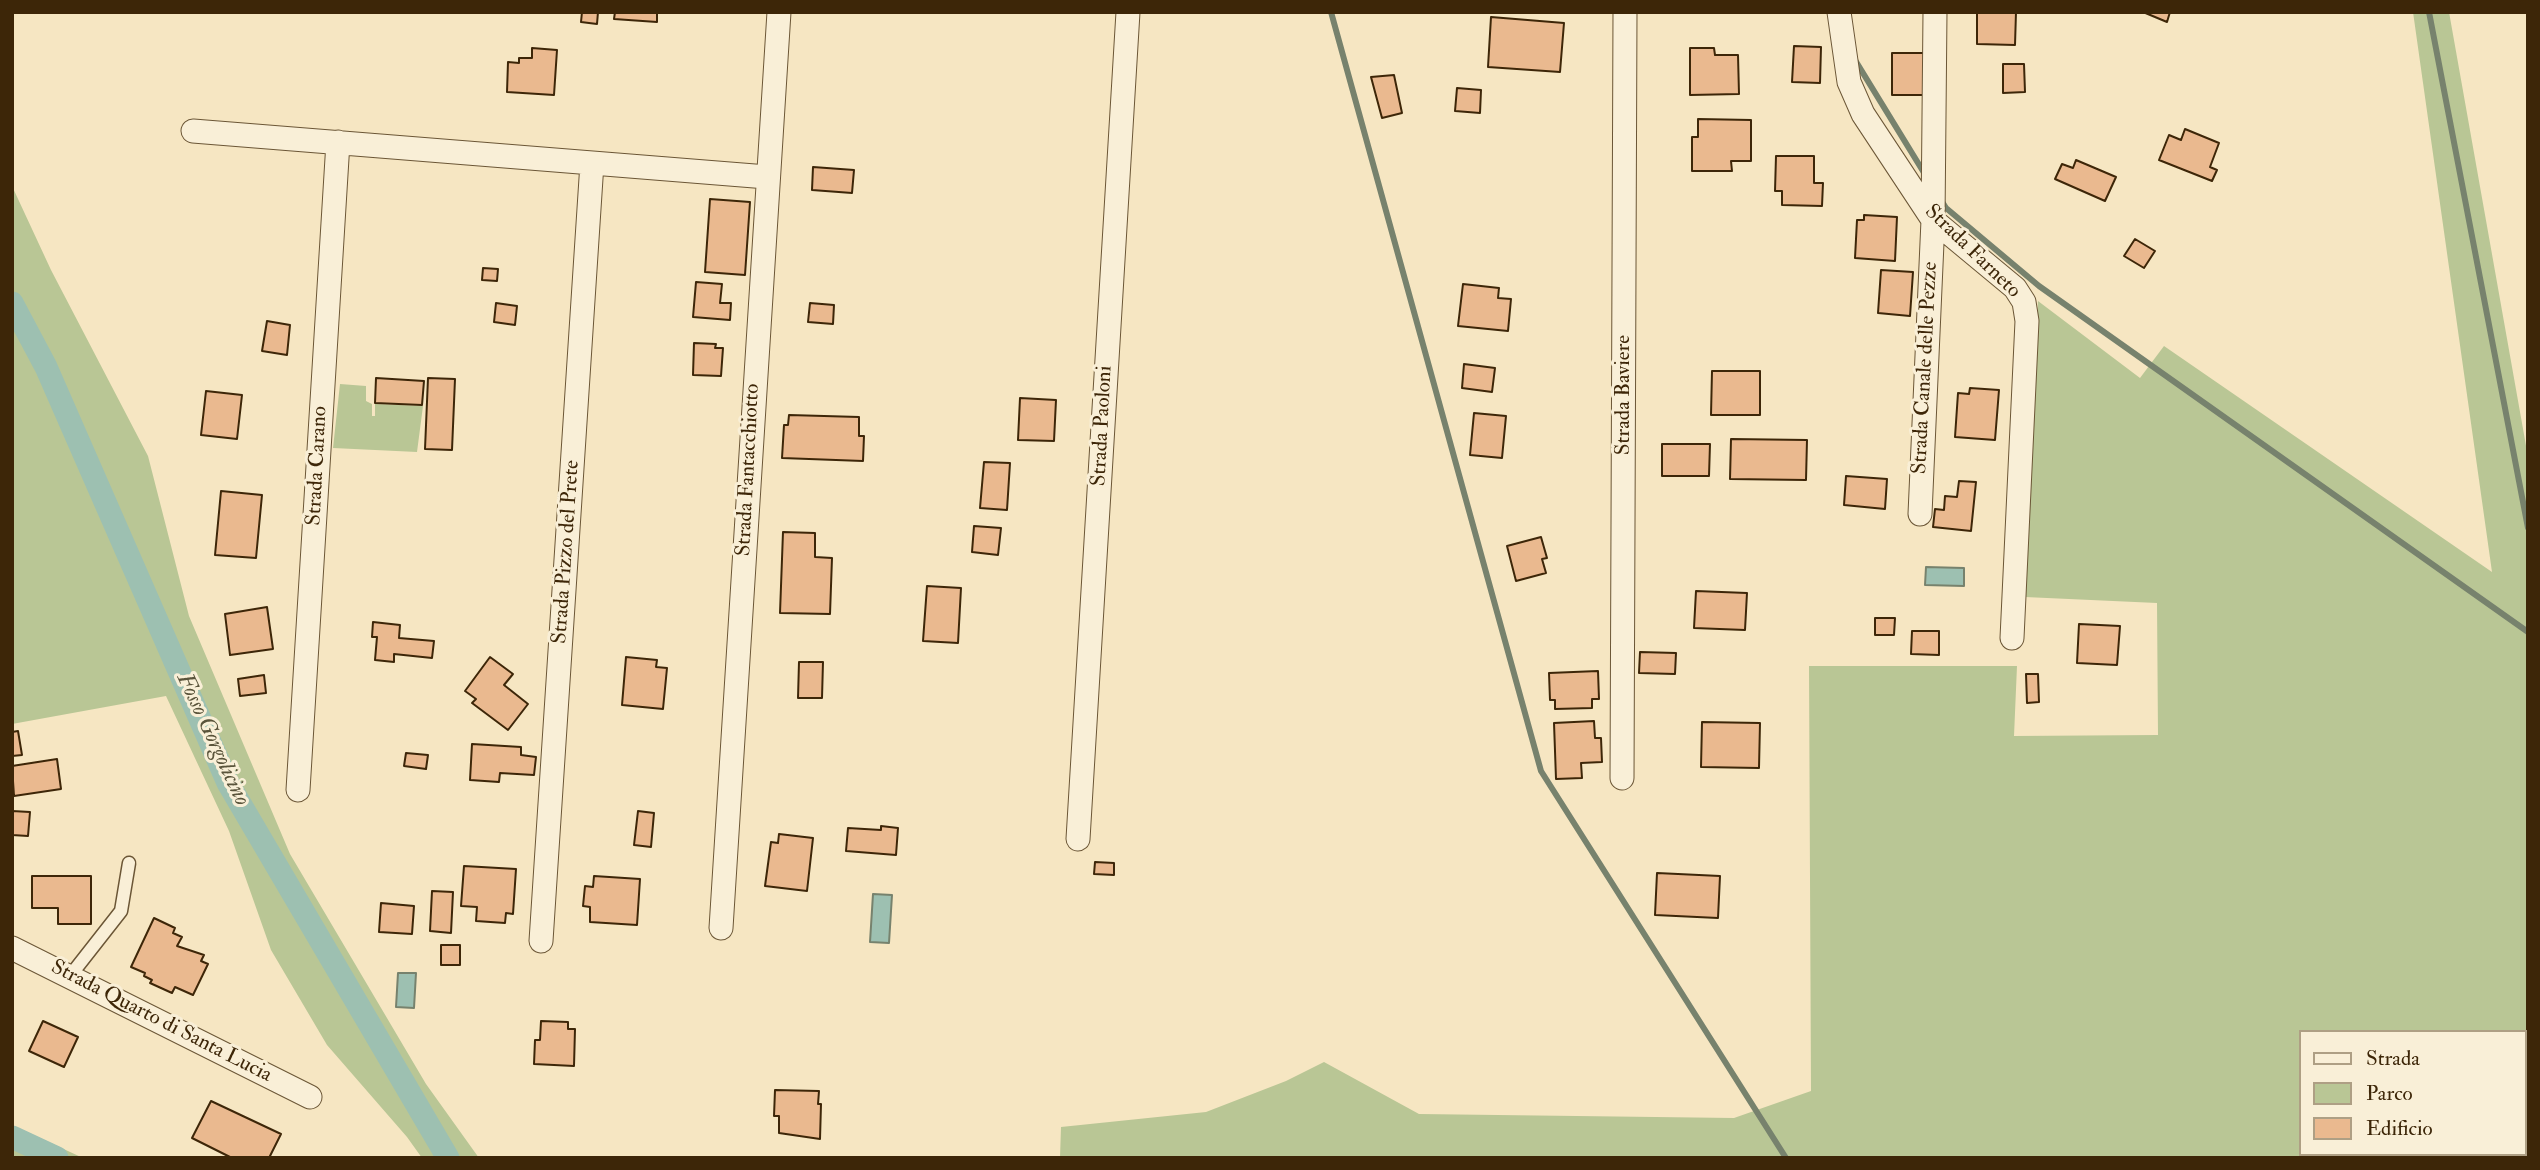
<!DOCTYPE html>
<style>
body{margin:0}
#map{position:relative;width:2540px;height:1170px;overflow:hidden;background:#f6e6c2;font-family:"IM FELL Double Pica",serif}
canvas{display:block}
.frame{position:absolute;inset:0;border:14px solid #3d2608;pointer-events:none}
.legend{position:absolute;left:2299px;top:1030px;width:228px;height:126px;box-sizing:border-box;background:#f9efd7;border:2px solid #ae9f84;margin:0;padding:9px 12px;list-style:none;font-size:21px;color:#3d2608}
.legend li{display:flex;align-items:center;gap:14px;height:35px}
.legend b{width:35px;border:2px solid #ae9f84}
</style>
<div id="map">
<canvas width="2540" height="1170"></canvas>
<div class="frame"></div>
<ul class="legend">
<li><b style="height:9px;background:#f9efd7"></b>Strada</li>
<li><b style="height:19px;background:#b9c695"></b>Parco</li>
<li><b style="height:19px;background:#eab98f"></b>Edificio</li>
</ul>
</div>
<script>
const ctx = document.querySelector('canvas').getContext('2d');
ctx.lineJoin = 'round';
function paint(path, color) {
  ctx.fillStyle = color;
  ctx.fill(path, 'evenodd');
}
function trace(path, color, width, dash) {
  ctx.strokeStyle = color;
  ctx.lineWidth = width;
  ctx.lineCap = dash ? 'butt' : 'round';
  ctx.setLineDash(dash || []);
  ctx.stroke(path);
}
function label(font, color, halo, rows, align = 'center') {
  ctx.font = font + ' "IM FELL Double Pica",serif';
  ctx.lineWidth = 6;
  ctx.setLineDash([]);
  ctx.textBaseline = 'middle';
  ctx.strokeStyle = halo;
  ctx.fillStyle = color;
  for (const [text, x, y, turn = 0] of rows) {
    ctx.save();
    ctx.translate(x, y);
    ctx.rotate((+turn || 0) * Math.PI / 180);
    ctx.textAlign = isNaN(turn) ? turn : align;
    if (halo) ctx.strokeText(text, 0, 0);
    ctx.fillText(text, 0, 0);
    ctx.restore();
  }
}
paint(new Path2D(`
 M2413 12H2449L2528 457V1158H1060L1061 1127 1206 1112 1286 1081 1324 1062 1419 1114 1734 1118 1811 1091 1809 666H2017L2014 736 2158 735 2157 603 2025 597 2038 301 2140 378 2164 346 2492 572ZM2300 1032H2524V1154H2300Z
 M12 186 51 270 148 456 189 616 290 854 426 1084 479 1158H422L407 1137 327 1045 271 950 229 831 166 696 12 724Z
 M340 384 366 386V401L372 404V416H375V404L423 406 417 452 333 448Z
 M12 1125 83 1158H12Z`), '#b9c695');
const water = new Path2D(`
 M1926 567 1964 568V586L1925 585Z
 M873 894 892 895 889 943 870 942Z
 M398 973H416L414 1008 396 1007Z`);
paint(water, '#9dc0b1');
trace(water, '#77826d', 2);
trace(new Path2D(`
 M1331 12 1541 771 1786 1158
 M2429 12 2528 528
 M1855 60 1926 176
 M1941 200 1946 208 2039 286 2528 632`), '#77826d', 6);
trace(new Path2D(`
 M12 303 46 367 228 783 448 1158
 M12 1137 57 1158`), '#9dc0b1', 23);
const building = new Path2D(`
 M582 12H598L597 24 581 22Z
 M615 12H657V22L614 19Z
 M1977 12H2016L2015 45 1977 44Z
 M2143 12H2170L2167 22Z
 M1491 17 1564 23 1560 72 1488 67Z
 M1794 46 1821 47 1820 83 1792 82Z
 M532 48 557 50 554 95 507 92 508 62 519 63V58H532Z
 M1690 48H1714L1715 55H1738L1739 94 1690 95Z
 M1892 53H1924V95H1892Z
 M2003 64H2024L2025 92 2003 93Z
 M1394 75 1402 113 1382 118 1371 77Z
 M1457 88 1481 90 1480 113 1455 111Z
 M1698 119 1751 120V161H1731L1732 171H1692V137H1698Z
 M2185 129 2219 143 2210 167 2217 170 2212 181 2159 160 2169 135 2181 140Z
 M1776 156H1814V183H1823L1822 206 1782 205V191H1775Z
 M2076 160 2116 177 2105 201 2055 179 2062 164 2073 168Z
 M813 167 854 170 852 193 812 190Z
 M710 199 750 202 745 275 705 272Z
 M1864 215 1897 217 1895 261 1855 258 1857 220H1864Z
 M2135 239 2155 251 2144 268 2124 256Z
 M483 268 498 269 497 281 482 280Z
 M1881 270 1913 272 1910 316 1878 313Z
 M696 282 722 284 720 303H731L730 320 693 317Z
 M1463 284 1499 288 1498 298 1511 299 1508 331 1458 326Z
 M496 303 517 306 515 325 494 322Z
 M810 303 834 305 833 324 808 322Z
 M267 321 290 325 287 355 262 351Z
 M694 343 716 344 715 348H723L721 376 693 375Z
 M1464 364 1495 368 1492 392 1462 388Z
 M1712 371H1760V415H1711Z
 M376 378 424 381 422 405 375 403Z
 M428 378 455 379 452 450 425 449Z
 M1970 388 1999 390 1995 440 1955 437 1958 393 1969 394Z
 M206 391 242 395 237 439 201 435Z
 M1020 398 1056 400 1054 441 1018 440Z
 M1474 413 1506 416 1502 458 1470 455Z
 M789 415 859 417V436H864L863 461 782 458 784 425H788Z
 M1731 439 1807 440 1806 480 1730 479Z
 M1662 444H1710L1709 476H1662Z
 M984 462 1010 463 1007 510 980 508Z
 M1846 476 1887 479 1885 509 1844 505Z
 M1959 481 1976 482 1971 531 1933 527 1935 509 1944 510 1945 496 1957 497Z
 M221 491 262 495 256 558 215 555Z
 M974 526 1001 528 998 555 972 552Z
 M783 532 815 533V557L832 558 830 614 780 613Z
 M1541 537 1547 558 1542 559 1546 573 1516 581 1507 546Z
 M927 586 961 588 958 643 923 641Z
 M1696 591 1747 593 1745 630 1694 628Z
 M267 607 273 649 230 655 225 614Z
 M1875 618H1895L1894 635H1875Z
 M373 622 400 625 399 638 434 641 432 658 394 654V662L375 660 377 637H372Z
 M2079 624 2120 626 2117 665 2077 663Z
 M1912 631H1939V655L1911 654Z
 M1640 652 1676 653 1675 674 1639 673Z
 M490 657 513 674 504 685 528 704 508 730 472 703 476 699 465 691Z
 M626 657 657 660 656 667 667 668 663 709 622 705Z
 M799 662H823L822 698H798Z
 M1598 671 1599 699H1592V708L1555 709V700H1550L1549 673Z
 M2026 674H2038L2039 702 2027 703Z
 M264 675 266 693 240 696 238 679Z
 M1594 721 1595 738H1601L1602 762 1581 763 1582 778 1556 779 1554 723Z
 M1702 722 1760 723 1759 768 1701 767Z
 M18 731 22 755 12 756V732Z
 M472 744 521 747V755L536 757 534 775 500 773 499 782 470 780Z
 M406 753 428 755 426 769 404 766Z
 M57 759 61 789 14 796 12 766Z
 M12 811 30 812 28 836 12 835Z
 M638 811 654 813 651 847 634 845Z
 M881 826 898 828 896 855 846 851 848 828 881 830Z
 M779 834 813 838 807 891 765 886 771 842 778 843Z
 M1095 862 1114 863V875L1094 874Z
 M464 866 516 869 513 914 506 913 505 923 476 921 477 907 461 906Z
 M1657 873 1720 876 1718 918 1655 915Z
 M32 876H91V924H58V908H32Z
 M594 876 640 879 637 925 590 922V907L583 906 585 886 593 887Z
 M432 891 453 892 451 933 430 931Z
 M381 903 414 906 412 934 379 932Z
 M154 918 175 928 173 933 182 937 177 946 204 955 201 961 208 964 193 995 175 987 172 993 150 983 152 980 144 976 145 973 131 967Z
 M441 945H460V965H441Z
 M43 1021 78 1037 64 1067 29 1051Z
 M541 1021 568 1022V1029H575L574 1066 534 1064 535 1040H540Z
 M775 1090 819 1091 818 1104H821L820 1139 779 1133V1116H774Z
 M211 1101 281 1134 269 1158H232L192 1138Z`);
paint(building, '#eab98f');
trace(building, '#3d2608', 2);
const lane = new Path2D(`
 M70 976 121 911 129 863`);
const street = new Path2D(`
 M1839 12 1849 82 1863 114 1933 220 2015 288 2024 302 2027 321 2012 638
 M193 131 767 177
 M1920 514 1933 220 1935 12
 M1622 778 1625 12
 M298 790 338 142
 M1078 839 1128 12
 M721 928 779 12
 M541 941 592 163
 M12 948 310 1097`);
trace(lane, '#6b5636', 15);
trace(street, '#6b5636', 25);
trace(lane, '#f9efd7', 12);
trace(street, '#f9efd7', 23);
label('21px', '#3d2608', '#f9efd7', [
 ["Strada Farneto",1972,252,44],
 ["Strada Canale delle Pezze",1926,368,-87],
 ["Strada Baviere",1624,395,-90],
 ["Strada Paoloni",1103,426,-87],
 ["Strada Carano",318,466,-87],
 ["Strada Fantacchiotto",749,470,-87],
 ["Strada Pizzo del Prete",567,552,-86],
 ["Strada Quarto di Santa Lucia",161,1022,27]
]);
label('italic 23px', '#5a543b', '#f9efd7', [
 ["Fosso Gorgolicino",212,740,65]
]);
</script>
